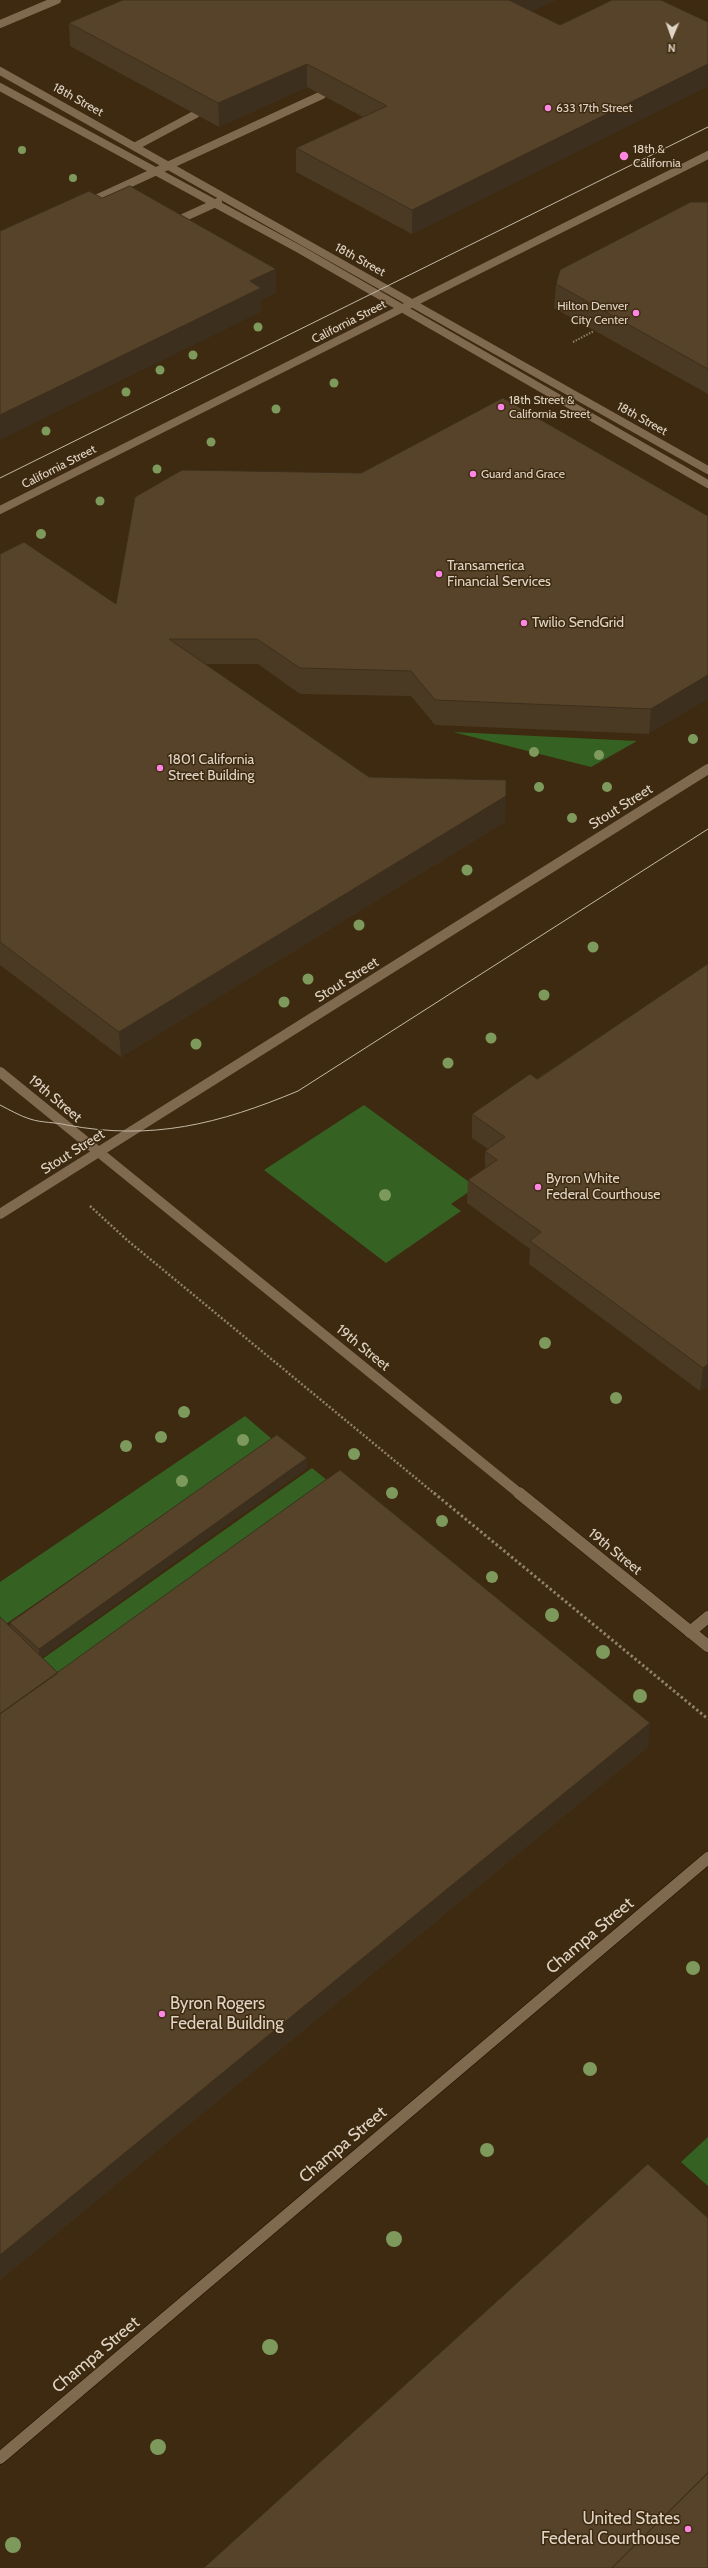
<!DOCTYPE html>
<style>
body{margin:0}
#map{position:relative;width:708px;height:2568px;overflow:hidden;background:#3d2a10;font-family:Cabin,sans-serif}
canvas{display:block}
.north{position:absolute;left:652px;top:16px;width:40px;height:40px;-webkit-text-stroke:3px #3d2a10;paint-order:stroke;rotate:182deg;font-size:11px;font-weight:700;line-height:16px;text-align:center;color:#e0d4c5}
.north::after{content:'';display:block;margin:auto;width:14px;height:18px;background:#e0d4c5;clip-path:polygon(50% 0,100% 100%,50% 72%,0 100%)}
</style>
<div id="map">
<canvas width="708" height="2568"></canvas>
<div class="north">N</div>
</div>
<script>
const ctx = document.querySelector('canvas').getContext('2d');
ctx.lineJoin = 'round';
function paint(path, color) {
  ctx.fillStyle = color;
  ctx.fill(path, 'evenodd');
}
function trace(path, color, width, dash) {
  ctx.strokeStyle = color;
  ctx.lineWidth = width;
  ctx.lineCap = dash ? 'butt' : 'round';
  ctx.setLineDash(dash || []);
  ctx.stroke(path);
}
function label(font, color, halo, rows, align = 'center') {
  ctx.font = font + ' Cabin,sans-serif';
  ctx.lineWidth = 3;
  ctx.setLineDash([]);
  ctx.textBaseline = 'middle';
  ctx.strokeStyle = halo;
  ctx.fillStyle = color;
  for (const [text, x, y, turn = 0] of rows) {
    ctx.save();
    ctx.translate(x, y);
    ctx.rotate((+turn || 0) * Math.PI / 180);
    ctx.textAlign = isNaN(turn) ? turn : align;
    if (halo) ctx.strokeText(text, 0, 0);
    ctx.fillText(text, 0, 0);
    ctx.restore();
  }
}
paint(new Path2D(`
 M453 732 637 741 591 767Z
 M364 1105 476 1187 451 1204 461 1211 386 1263 264 1170Z
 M245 1416 273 1440 0 1628V1582Z
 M312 1468 342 1492 69 1686 41 1660Z
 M708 2137V2186L681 2162Z`), '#356223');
const serviceFar1 = new Path2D(`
 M0 87 299 249 708 484
 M136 146 196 114
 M87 203 322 95
 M174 222 218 202`);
const service = new Path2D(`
 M690 1632 708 1617`);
const tertiaryFar2 = new Path2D(`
 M0 24 57 0
 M0 510 708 155`);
const tertiaryFar1 = new Path2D(`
 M0 1072 520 1494`);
const tertiary = new Path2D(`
 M519 1493 708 1646`);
const secondaryFar2 = new Path2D(`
 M0 71 708 470`);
const secondaryFar1 = new Path2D(`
 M0 1214 708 769`);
const secondary = new Path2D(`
 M0 2458 708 1858`);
trace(serviceFar1, '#231200', 8);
trace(service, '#231200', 13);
trace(tertiaryFar2, '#231200', 8);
trace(tertiaryFar1, '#231200', 10);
trace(tertiary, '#231200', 13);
trace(secondaryFar2, '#231200', 8);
trace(secondaryFar1, '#231200', 10);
trace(secondary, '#231200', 13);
trace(new Path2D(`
 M573 342 594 331`), '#90806c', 2, [1.5, 1.5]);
trace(new Path2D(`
 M90 1206 127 1240 435 1494`), '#90806c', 2.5, [2, 2]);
trace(new Path2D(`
 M434 1493 708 1719`), '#90806c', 3, [2.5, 2.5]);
trace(serviceFar1, '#7f6a4f', 8);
trace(service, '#7f6a4f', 12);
trace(tertiaryFar2, '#7f6a4f', 8);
trace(tertiaryFar1, '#7f6a4f', 10);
trace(tertiary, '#7f6a4f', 12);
trace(secondaryFar2, '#7f6a4f', 8);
trace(secondaryFar1, '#7f6a4f', 10);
trace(secondary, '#7f6a4f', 12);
trace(new Path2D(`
 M0 478 708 127
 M0 1105C10 1110 20 1116 30 1119 42 1123 55 1122 67 1125 152 1141 219 1124 298 1091L708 829`), '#c5b8a7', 1);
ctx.fillStyle = '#7d995b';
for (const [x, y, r] of [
 [22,150,4],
 [73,178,4],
 [258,327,4.5],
 [193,355,4.5],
 [160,370,4.5],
 [334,383,4.5],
 [126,392,4.5],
 [276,409,4.5],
 [46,431,4.5],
 [211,442,4.5],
 [157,469,4.5],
 [100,501,4.5],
 [41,534,5],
 [693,739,5],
 [534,752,5],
 [599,755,5],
 [539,787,5],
 [607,787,5],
 [572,818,5],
 [467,870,5.5],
 [359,925,5.5],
 [593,947,5.5],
 [308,979,5.5],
 [544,995,5.5],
 [284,1002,5.5],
 [491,1038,5.5],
 [196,1044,5.5],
 [448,1063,5.5],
 [385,1195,6],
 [545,1343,6],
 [616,1398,6],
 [184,1412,6],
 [161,1437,6],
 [243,1440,6],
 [126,1446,6],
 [354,1454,6],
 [182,1481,6],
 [392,1493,6],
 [442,1521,6],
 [492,1577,6],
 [552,1615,7],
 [603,1652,7],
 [640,1696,7],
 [693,1968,7],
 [590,2069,7],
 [487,2150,7],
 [394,2239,8],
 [270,2347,8],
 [158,2447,8],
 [13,2545,8]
]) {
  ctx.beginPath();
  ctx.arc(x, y, r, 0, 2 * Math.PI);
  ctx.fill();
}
paint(new Path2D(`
 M556 0 532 11 560 25 708 22V86L412 234 296 172V148L363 117 307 87 219 127 70 46 69 23Z
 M708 202V394L554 308 556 284Z
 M708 516 649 734 435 725 411 696 300 694 258 664H205L369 777 505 822 121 1057 0 965V554L116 604Z
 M708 964V1386L700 1391 529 1264 530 1249 467 1203 468 1180 485 1169V1151L488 1149 472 1138V1114L537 1079Z
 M307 1468 42 1657 58 1673 648 1747 0 2280V1617L10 1627V1623Z`), '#4b3a23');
paint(new Path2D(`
 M508 0H556L507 23Z
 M307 64V87L219 127 218 103Z
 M708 64V86L412 234V210Z
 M276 269V293L261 300V312L0 440V415L250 281Z
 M708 675V699L649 734 651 709Z
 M506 796 505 822 121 1057 119 1032Z
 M708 1364V1386L700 1391 703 1368Z
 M307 1458V1468L40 1659 39 1649Z
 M650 1723 648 1747 0 2280V2255Z`), '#3d2f1d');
const building = new Path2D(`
 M123 0H509L560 25 612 0H661L708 22V64L412 210 296 148 387 106 307 64 218 103 69 23Z
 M130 186 276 269 250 281 261 288 0 415V231L89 191 102 198Z
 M691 202H708V369L556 284 560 270Z
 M503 398 708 516V675L651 709 435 700 411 671 300 668 257 639H169L369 777 506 780V796L119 1032 0 942V554L24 542 116 604 135 497 182 470 361 473Z
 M708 964V1364L703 1368 530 1241 541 1232 468 1180 497 1160 485 1151 505 1137 472 1114 530 1074 537 1079Z
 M277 1435 307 1458 39 1649 10 1623Z
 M340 1470 650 1723 0 2255V1714Z
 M0 1617 58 1673 0 1714Z
 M648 2164 708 2218V2473L612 2568H204Z
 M708 2473V2568H612Z`);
paint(building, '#574329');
trace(building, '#3d2f1d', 1);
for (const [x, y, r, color] of [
 [548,108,4,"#fd86e3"],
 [624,156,5,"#fd86e3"],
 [636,313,4,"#fd86e3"],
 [501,407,4,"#fd86e3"],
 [473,474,4,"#fd86e3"],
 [439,574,4,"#fd86e3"],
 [524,623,4,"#fd86e3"],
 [160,768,4,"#fd86e3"],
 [538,1187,4,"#fd86e3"],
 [162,2014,4,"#fd86e3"],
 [688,2529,4,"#fd86e3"]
]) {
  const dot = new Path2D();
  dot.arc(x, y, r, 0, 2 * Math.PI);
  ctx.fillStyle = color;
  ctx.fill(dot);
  trace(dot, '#3d2a10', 1.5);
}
label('12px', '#e0d4c5', '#3d2a10', [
 ["18th Street",78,100,29],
 ["18th Street",360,260,29],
 ["California Street",349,322,-27],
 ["18th Street",642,419,29],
 ["California Street",59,467,-27]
]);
label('12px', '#e0d4c5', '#3d2a10', [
 ["633 17th Street",556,108],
 ["18th &",633,149],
 ["California",633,163],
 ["Hilton Denver",628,306,"right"],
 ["City Center",628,320,"right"],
 ["18th Street &",509,400],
 ["California Street",509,414],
 ["Guard and Grace",481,474]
], 'left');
label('14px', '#e0d4c5', '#3d2a10', [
 ["Transamerica",447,566],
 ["Financial Services",447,582],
 ["Twilio SendGrid",532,623],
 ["1801 California",168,760],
 ["Street Building",168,776],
 ["Byron White",546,1179],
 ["Federal Courthouse",546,1195]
], 'left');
label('14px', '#e0d4c5', '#3d2a10', [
 ["Stout Street",621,807,-32],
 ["Stout Street",347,980,-32],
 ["19th Street",55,1099,40],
 ["Stout Street",73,1152,-32],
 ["19th Street",363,1348,39],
 ["19th Street",615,1552,39]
]);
label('17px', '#e0d4c5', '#3d2a10', [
 ["Champa Street",590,1936,-40],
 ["Champa Street",343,2145,-40],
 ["Champa Street",96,2355,-40]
]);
label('17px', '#e0d4c5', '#3d2a10', [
 ["Byron Rogers",170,2004],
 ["Federal Building",170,2024],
 ["United States",680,2519,"right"],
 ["Federal Courthouse",680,2539,"right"]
], 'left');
</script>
